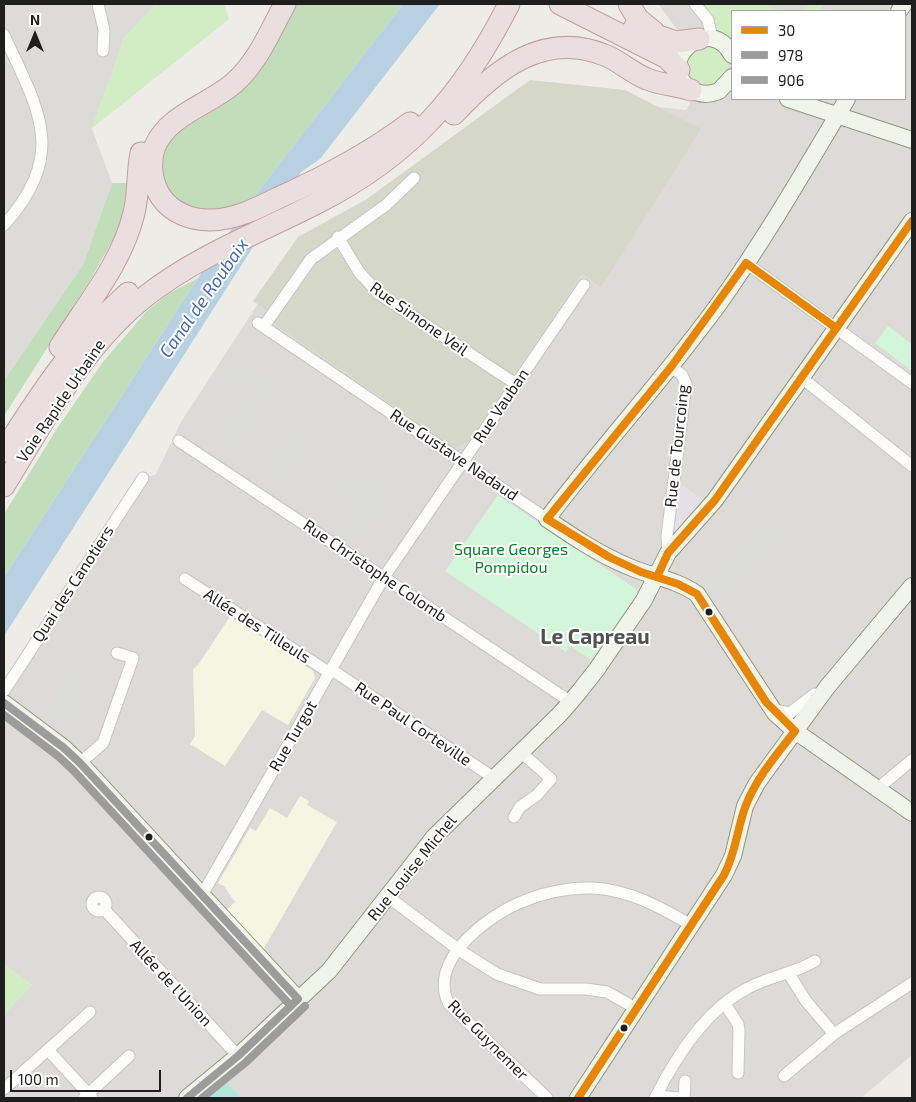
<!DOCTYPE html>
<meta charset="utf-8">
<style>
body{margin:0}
#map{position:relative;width:916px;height:1102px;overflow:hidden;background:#edece7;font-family:"Exo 2",sans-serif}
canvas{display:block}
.frame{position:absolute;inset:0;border:5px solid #1e1e1e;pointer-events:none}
.legend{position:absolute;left:731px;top:10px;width:175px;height:90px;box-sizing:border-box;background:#fff;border:1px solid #a5a5a5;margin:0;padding:6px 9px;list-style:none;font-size:15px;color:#1e1e1e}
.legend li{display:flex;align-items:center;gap:10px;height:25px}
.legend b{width:25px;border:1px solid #a5a5a5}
.north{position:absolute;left:10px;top:10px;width:50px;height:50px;-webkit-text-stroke:4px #fff;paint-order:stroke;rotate:0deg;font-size:14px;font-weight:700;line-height:20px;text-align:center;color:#1e1e1e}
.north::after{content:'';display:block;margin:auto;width:18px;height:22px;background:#1e1e1e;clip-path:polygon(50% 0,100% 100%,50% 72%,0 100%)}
.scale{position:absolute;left:10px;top:1070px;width:151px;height:22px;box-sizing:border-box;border:2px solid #1e1e1e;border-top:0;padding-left:6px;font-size:15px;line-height:18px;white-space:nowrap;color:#1e1e1e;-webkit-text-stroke:4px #fff;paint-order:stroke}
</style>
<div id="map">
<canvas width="916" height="1102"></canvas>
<div class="frame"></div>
<ul class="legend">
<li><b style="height:6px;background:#e88603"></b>30</li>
<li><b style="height:6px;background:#9c9c9c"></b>978</li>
<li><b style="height:6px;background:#9c9c9c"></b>906</li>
</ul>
<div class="north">N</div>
<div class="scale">100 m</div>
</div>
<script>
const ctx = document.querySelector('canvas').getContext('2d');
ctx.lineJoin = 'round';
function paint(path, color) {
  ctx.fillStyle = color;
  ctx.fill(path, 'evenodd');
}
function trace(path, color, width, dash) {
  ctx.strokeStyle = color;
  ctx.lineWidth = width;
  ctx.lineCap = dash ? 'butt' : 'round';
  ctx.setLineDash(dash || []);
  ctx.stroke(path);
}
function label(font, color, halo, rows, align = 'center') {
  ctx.font = font + ' "Exo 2",sans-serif';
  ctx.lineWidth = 4;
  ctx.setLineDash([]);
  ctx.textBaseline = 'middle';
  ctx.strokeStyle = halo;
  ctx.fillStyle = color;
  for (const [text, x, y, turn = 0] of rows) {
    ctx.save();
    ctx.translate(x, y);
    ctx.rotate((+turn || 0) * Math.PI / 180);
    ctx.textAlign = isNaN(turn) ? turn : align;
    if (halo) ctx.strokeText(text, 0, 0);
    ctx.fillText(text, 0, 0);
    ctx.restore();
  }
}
paint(new Path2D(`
 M4 4H156L124 38 92 129 112 183 83 265 4 380Z
 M658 4H912V1055L861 1098H4V1014L32 985 4 964V690L143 478 156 474 181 422 296 245 580 98 686 110 709 72ZM732 11H905V99H732Z`), '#dcdbd8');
paint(new Path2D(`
 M231 615 313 671 315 678 288 725 262 710 225 766 190 744 195 736 193 669 198 665Z
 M300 796 309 801 307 805 337 822 263 950 226 910 235 902 224 886 218 883 250 828 256 831 270 808 287 818Z`), '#f4f6e2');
paint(new Path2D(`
 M530 80 625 90 701 129 601 287 582 274 468 442 455 448 273 323 274 315 253 301 298 237 367 199Z`), '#d5d7c8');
paint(new Path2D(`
 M156 4H224L229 19 91 129 124 38Z
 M704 4H765L774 10 779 8 783 11H732V43L720 34Z
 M809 4H824L819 11H804Z
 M686 66a21 21 0 1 1 42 0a21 21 0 1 1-42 0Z
 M4 964 32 985 4 1014Z`), '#d2ecc4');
paint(new Path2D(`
 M293 4H403L248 205 205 213 175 202 162 182V149L169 135 218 101Z
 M112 183H128L120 227 89 282 4 416V380L83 265Z
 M198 278 4 577V514L58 427 103 362 146 312 168 294Z`), '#c1ddba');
paint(new Path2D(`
 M888 326 912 344V371L875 343Z
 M498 495 636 589 637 594 591 660 570 646 566 652 445 571Z`), '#d3f5da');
paint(new Path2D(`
 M226 1082 241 1098H204Z`), '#b0e7da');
paint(new Path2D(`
 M236 360 279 386 269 403 252 393 254 389 246 384 242 390 229 382 233 375 229 372Z
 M244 395 264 409 234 454 213 441Z
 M290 427 311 440 280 486 260 472Z
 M341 467 369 485 373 480 395 493 377 522 371 518 353 546 337 535 356 506 327 487Z
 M774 512 792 530 720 602 702 583Z
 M65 666 89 674 72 724 65 722 63 726 48 716Z`), '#dbdbd9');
paint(new Path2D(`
 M681 484 703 500 677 538 673 532Z`), '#e3e1e6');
paint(new Path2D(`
 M403 4H440L320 159 301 172 4 636V577L198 278 248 205Z`), '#b8d1e2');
const street = new Path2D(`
 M98 4 104 30 103 51
 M695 4 708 20 712 39
 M4 35C39 111 68 153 4 225
 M338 237 359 272 379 294 516 384
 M746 263 912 383
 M258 323 547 519
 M264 326 311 259 386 205 414 178
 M802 378 912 466
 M179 441 571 702
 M668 553 667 536 686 384 682 375 671 367
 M185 579 330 673
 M332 670 494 778
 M4 691 143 478
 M774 710 790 713 815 694
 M80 763 103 743 133 658 117 653
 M877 789 912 760
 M514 817 520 807 537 795 551 779 521 752
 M202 895 384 577 584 285
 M387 896 459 950 497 974 540 989H586L607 992 637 1009
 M92 904a7 7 0 1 1 14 0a7 7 0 1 1-14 0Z
 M104 909 238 1056
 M789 974 806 1001 834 1034
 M725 1004 738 1024 739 1030 738 1073
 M48 1050 92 1098
 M784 1076 834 1034 912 983
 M4 1089 90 1012
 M656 1096 680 1098
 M84 1098 129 1056
 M547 1098 449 1004C427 962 485 918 519 903 542 893 568 887 593 888 630 890 660 907 691 925
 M655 1098C676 1057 705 1010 748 988 770 976 793 974 815 961
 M684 1098 685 1081`);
const secondary = new Path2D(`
 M899 11 904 4
 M732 55C710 12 654 61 689 88 698 95 709 95 719 91L732 77
 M788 99 912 140
 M847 99C806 168 765 239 718 305 664 379 602 446 547 519 572 536 597 553 625 565 648 576 676 579 697 594L775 713 795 731 912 813
 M4 703 64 748 80 763 298 999
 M187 1098 238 1056 329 971 434 837 560 714 579 692 597 669 644 600 668 553 715 500 912 221
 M578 1098 724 875 733 856 745 806 757 783 828 686 912 586`);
const highway = new Path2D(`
 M285 4C270 31 258 62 234 83 209 105 169 114 155 146 149 162 151 182 161 197 172 213 191 220 210 220 234 220 258 208 278 198 325 177 369 154 410 123
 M560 4 667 58 679 70
 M629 4 638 19 654 32
 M634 28 676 42 699 39
 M454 114C495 70 544 29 607 56 621 62 632 73 647 79 661 85 677 85 691 90
 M60 347C87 304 122 263 134 213 139 193 137 172 141 153
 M4 451C40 394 77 338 128 293
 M4 486C45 420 84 344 146 296 198 255 261 232 319 202 411 155 463 95 509 4`);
trace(street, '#c5c5c3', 13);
trace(secondary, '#91977e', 18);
trace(highway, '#c49da1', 23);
trace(street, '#fcfcfb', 11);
trace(secondary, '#f1f4ea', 16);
trace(highway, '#eadede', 21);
trace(new Path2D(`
 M657 577 668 553 715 500 912 221
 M795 731 766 702 697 594 678 584 641 572 609 557 547 519 671 367 746 263 836 328
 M578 1098 724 875C736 853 737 828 746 805 757 777 777 754 795 731`), '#e88603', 8);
trace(new Path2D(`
 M4 703 64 748 80 763 298 999
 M187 1098 238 1056 298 999`), '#9c9c9c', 8);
trace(new Path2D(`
 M4 715 58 756 73 770 291 1006
 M202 1098 245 1063 305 1006`), '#9c9c9c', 8);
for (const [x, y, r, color] of [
 [709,612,4.5,"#1e1e1e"],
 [149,837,4.5,"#1e1e1e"],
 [624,1028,4.5,"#1e1e1e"]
]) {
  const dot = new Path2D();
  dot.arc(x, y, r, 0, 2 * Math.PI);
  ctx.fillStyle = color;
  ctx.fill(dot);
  trace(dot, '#fff', 2);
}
label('16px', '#1e1e1e', '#fff', [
 ["Rue Simone Veil",419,319,35],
 ["Voie Rapide Urbaine",61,401,-56],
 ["Rue Vauban",501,406,-56],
 ["Rue de Tourcoing",677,446,-84],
 ["Rue Gustave Nadaud",454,455,34],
 ["Rue Christophe Colomb",375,571,34],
 ["Quai des Canotiers",73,584,-57],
 ["Allée des Tilleuls",257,626,33],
 ["Rue Paul Corteville",413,724,34],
 ["Rue Turgot",293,736,-60],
 ["Rue Louise Michel",412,868,-51],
 ["Allée de l'Union",171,983,47],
 ["Rue Guynemer",488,1040,45]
]);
label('16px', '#068228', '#fff', [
 ["Square Georges",511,550],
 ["Pompidou",511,568]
]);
label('italic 18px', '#4668b3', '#fff', [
 ["Canal de Roubaix",204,298,-55]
]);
label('bold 21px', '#515151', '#fff', [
 ["Le Capreau",595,637]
]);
</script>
